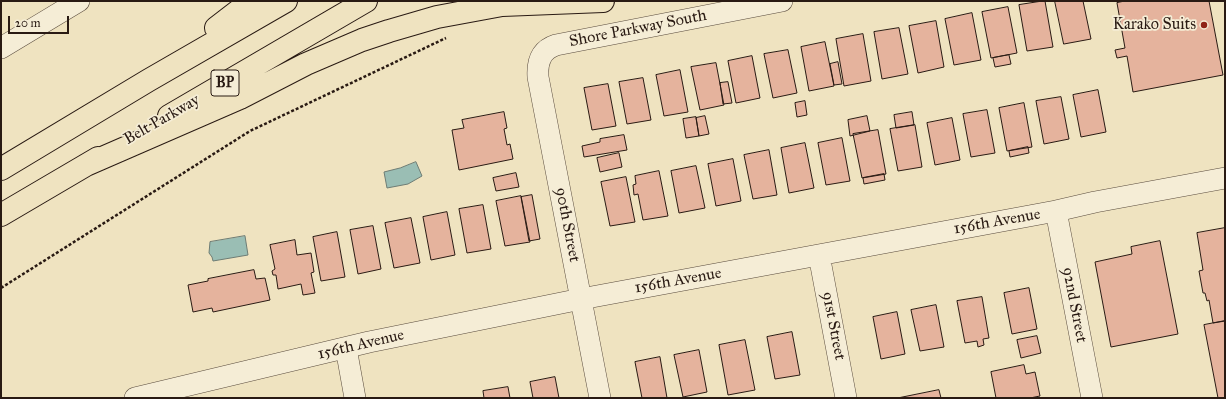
<!DOCTYPE html>
<style>
body{margin:0}
#map{position:relative;width:1226px;height:399px;overflow:hidden;background:#efe3c0;font-family:"IM FELL Great Primer",serif}
canvas{display:block}
.frame{position:absolute;inset:0;border:2px solid #291a13;pointer-events:none}
.scale{position:absolute;left:8px;top:16px;width:61px;height:18px;box-sizing:border-box;border:2px solid #291a13;border-top:0;padding-left:5px;font-size:12px;line-height:14px;white-space:nowrap;color:#291a13;-webkit-text-stroke:3px #f5edd6;paint-order:stroke}
</style>
<div id="map">
<canvas width="1226" height="399"></canvas>
<div class="frame"></div>
<div class="scale">20 m</div>
</div>
<script>
const ctx = document.querySelector('canvas').getContext('2d');
ctx.lineJoin = 'round';
function paint(path, color) {
  ctx.fillStyle = color;
  ctx.fill(path, 'evenodd');
}
function trace(path, color, width, dash) {
  ctx.strokeStyle = color;
  ctx.lineWidth = width;
  ctx.lineCap = dash ? 'butt' : 'round';
  ctx.setLineDash(dash || []);
  ctx.stroke(path);
}
function label(font, color, halo, rows, align = 'center') {
  ctx.font = font + ' "IM FELL Great Primer",serif';
  ctx.lineWidth = 3.5;
  ctx.setLineDash([]);
  ctx.textBaseline = 'middle';
  ctx.strokeStyle = halo;
  ctx.fillStyle = color;
  for (const [text, x, y, turn = 0] of rows) {
    ctx.save();
    ctx.translate(x, y);
    ctx.rotate((+turn || 0) * Math.PI / 180);
    ctx.textAlign = isNaN(turn) ? turn : align;
    if (halo) ctx.strokeText(text, 0, 0);
    ctx.fillText(text, 0, 0);
    ctx.restore();
  }
}
const water = new Path2D(`
 M416 162 422 176 408 184 387 188 384 172 400 168Z
 M245 236 248 255 213 261 212 257 209 253 210 242Z`);
paint(water, '#9abeb4');
trace(water, '#6d7c74', 1);
const building = new Path2D(`
 M1045 1 1053 47 1027 51 1019 5Z
 M1055 1H1083L1091 39 1064 44Z
 M1125 1H1209L1223 75 1133 92 1127 56 1117 58 1115 50 1125 48 1117 3Z
 M1008 7 1017 53 991 58 982 12Z
 M972 13 981 60 954 65 945 19Z
 M936 21 944 67 918 73 909 26Z
 M899 28 908 74 882 79 874 32Z
 M863 34 871 81 844 86 836 39Z
 M825 42 834 86 809 91 801 47Z
 M788 50 797 93 773 98 764 54Z
 M1009 55 1011 64 995 67 993 58Z
 M752 56 760 98 736 103 728 61Z
 M838 62 842 84 834 85 830 64Z
 M716 63 724 105 700 110 691 67Z
 M680 70 688 112 664 116 656 75Z
 M643 78 651 120 627 124 619 82Z
 M728 82 732 103 723 104 720 83Z
 M608 84 616 126 592 130 584 88Z
 M1098 90 1106 132 1081 137 1073 95Z
 M1061 97 1069 139 1044 144 1036 101Z
 M805 101 807 115 797 117 795 103Z
 M1024 103 1032 147 1007 151 999 108Z
 M987 110 995 153 971 157 963 114Z
 M504 112 507 128 504 129 507 145 510 144 513 159 459 170 452 130 464 128 462 120Z
 M912 112 914 125 896 128 894 115Z
 M705 116 709 134 699 136 696 118Z
 M867 116 870 131 850 136 848 120Z
 M696 117 699 136 686 138 683 119Z
 M952 118 960 160 935 165 927 123Z
 M915 125 922 167 898 171 890 129Z
 M878 130 886 174 862 178 853 134Z
 M624 135 627 150 584 157 582 146 600 142V139Z
 M842 138 850 181 826 185 818 143Z
 M805 143 814 188 789 193 781 148Z
 M1028 147 1029 153 1010 157 1009 151Z
 M769 150 777 195 753 199 744 155Z
 M619 153 622 167 600 172 597 158Z
 M733 159 741 201 716 206 708 164Z
 M696 166 705 208 679 213 671 171Z
 M659 171 668 216 643 220 638 194 634 195 633 185 636 184 635 176Z
 M516 173 519 187 496 191 493 178Z
 M884 174 885 180 864 184 863 178Z
 M626 177 635 222 610 226 601 182Z
 M532 195 540 239 529 241 521 197Z
 M521 196 530 242 505 246 496 201Z
 M483 205 491 249 467 253 459 209Z
 M447 212 455 255 431 260 423 217Z
 M411 218 420 263 394 268 385 223Z
 M373 226 381 269 358 274 350 230Z
 M1225 228V321L1213 323 1209 300 1207 301 1205 293H1203L1199 271 1203 270 1197 233Z
 M337 232 345 277 321 281 313 237Z
 M295 240 297 255 311 253 314 272 311 273 315 293 303 295 301 284 278 289 276 275H273L272 271 275 269 270 245Z
 M1160 241 1178 334 1111 347 1095 262 1132 254 1131 247Z
 M254 270 256 279 265 278 270 300 213 312 212 308 193 312 188 285 208 281V279Z
 M1029 288 1037 329 1012 334 1004 293Z
 M982 297 989 338 983 339 984 345 978 347 977 341 965 343 957 301Z
 M936 305 944 347 920 351 911 310Z
 M897 312 905 354 881 359 873 317Z
 M1225 321V398H1218L1204 325Z
 M792 332 800 375 775 379 767 337Z
 M1037 336 1041 353 1021 358 1017 340Z
 M745 340 755 390 728 395 719 345Z
 M699 350 707 392 683 397 674 355Z
 M660 357 667 398H642L635 362Z
 M1024 365 1026 374 1035 372 1040 396 1030 398H996L991 372Z
 M555 377 559 398H533L530 382Z
 M508 387 510 398H484L483 391Z
 M939 390 941 398H898Z`);
paint(building, '#e5b39d');
trace(building, '#291a13', 1);
const minor = new Path2D(`
 M1 48 79 1
 M1056 211 1092 398
 M819 255 846 398
 M346 348 355 398
 M135 398 369 342 581 299 1056 211 1095 202 1225 178
 M600 398 538 77C537 62 541 50 556 45L782 1`);
const highway = new Path2D(`
 M216 28 251 1
 M169 116 366 1
 M86 165 240 98 306 64 362 40 389 31 437 17 502 5 603 1
 M1 169 149 80 286 1
 M1 215 98 158`);
trace(minor, '#5a4c3e', 22);
trace(highway, '#291a13', 24);
trace(new Path2D(`
 M1 288 250 131 446 38`), '#291a13', 2.5, [3, 2]);
trace(minor, '#f5edd6', 21);
trace(highway, '#efe3c0', 22);
for (const [x, y, r, color] of [
 [1204,25,4,"#8f2418"]
]) {
  const dot = new Path2D();
  dot.arc(x, y, r, 0, 2 * Math.PI);
  ctx.fillStyle = color;
  ctx.fill(dot);
  trace(dot, '#f5edd6', 1.5);
}
for (const [x, y, w] of [
 [225,83,28]
]) {
  const box = new Path2D();
  box.roundRect(x - w / 2, y - 13, w, 26, 3);
  ctx.fillStyle = '#f5edd6';
  ctx.fill(box);
  trace(box, '#291a13', 1);
}
label('bold 15px', '#291a13', null, [
 ["BP",225,83]
]);
label('16px', '#291a13', '#f5edd6', [
 ["Karako Suits",1196,25]
], 'right');
label('16px', '#291a13', '#f5edd6', [
 ["Shore Parkway South",638,29,-11],
 ["Belt Parkway",162,120,-30],
 ["156th Avenue",997,222,-10],
 ["90th Street",567,225,79],
 ["156th Avenue",678,281,-10],
 ["92nd Street",1074,305,79],
 ["91st Street",833,326,79],
 ["156th Avenue",361,345,-13]
]);
</script>
